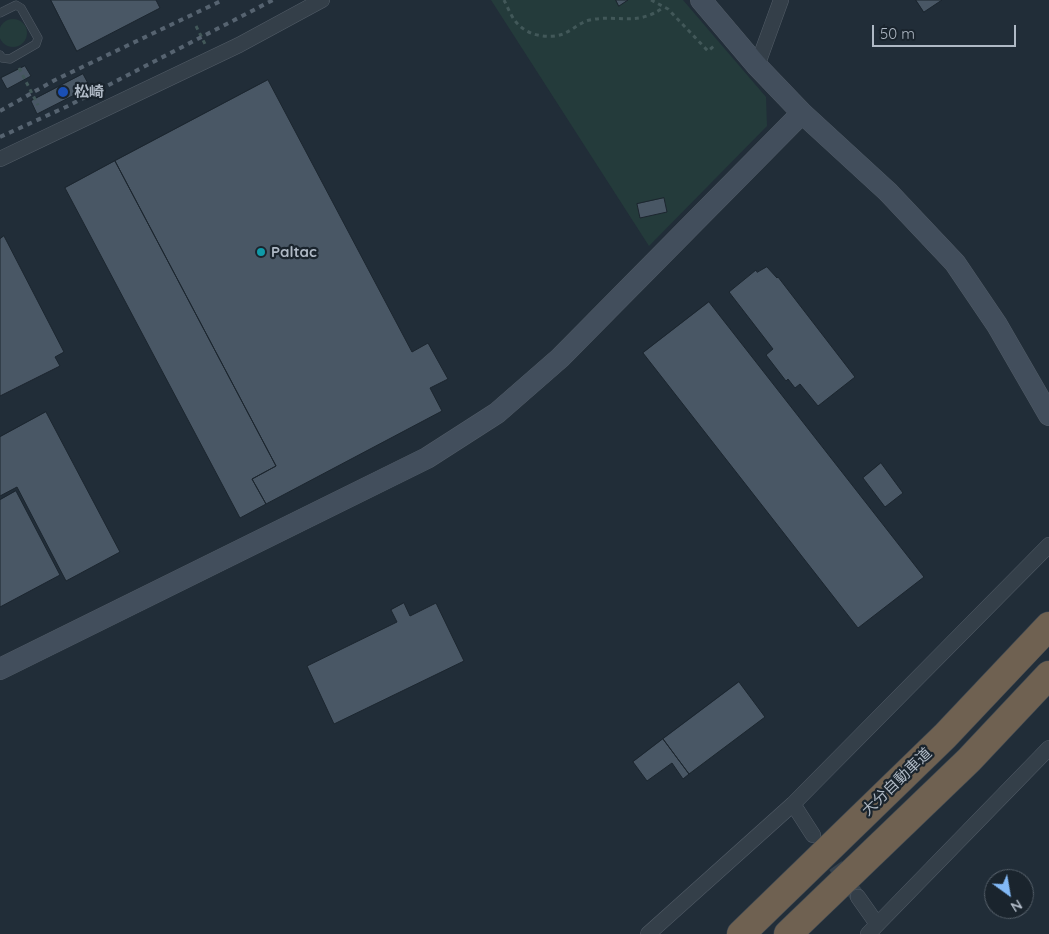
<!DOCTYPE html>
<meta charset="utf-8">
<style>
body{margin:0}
#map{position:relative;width:1049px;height:934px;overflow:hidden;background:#212d38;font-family:Quicksand,sans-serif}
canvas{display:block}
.north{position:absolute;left:984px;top:869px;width:50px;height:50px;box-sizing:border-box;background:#1a242d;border:1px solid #56606a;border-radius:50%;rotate:148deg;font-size:14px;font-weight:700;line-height:20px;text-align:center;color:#afb9c5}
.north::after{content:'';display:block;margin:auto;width:18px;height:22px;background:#82b9f7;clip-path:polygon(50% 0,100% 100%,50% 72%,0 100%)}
.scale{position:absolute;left:872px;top:25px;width:144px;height:22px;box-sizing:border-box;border:2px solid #afb9c5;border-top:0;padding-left:6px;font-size:15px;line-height:18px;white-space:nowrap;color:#afb9c5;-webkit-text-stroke:4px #1a242d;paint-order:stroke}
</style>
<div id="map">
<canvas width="1049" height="934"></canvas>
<div class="north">N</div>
<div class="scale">50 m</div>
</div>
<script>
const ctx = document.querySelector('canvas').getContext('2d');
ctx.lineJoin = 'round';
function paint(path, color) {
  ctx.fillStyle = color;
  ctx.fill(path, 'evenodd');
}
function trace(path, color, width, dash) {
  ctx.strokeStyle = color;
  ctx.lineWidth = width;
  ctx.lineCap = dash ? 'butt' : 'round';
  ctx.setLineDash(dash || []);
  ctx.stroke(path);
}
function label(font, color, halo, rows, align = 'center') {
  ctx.font = font + ' Quicksand,"Noto Sans JP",sans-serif';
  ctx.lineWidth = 4.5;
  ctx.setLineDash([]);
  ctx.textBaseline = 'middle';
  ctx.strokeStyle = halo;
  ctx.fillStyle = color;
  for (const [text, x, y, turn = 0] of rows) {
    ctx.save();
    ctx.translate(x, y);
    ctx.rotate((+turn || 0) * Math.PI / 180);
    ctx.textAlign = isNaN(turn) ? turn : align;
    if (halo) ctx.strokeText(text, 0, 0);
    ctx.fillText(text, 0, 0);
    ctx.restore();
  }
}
paint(new Path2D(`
 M491 0H683L766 97 767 126 649 246Z
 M-1 33a14 14 0 1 1 28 0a14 14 0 1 1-28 0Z`), '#243b3b');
const building = new Path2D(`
 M51 0H156L160 8 77 51Z
 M616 0H628L619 6Z
 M916 0H942L924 12Z
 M25 66 31 76 7 89 1 78Z
 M83 74 90 87 37 114 31 101Z
 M268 80 412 352 428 343 448 379 430 388 442 411 266 504 252 479 276 466 115 161Z
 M115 161 276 466 252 479 266 504 240 518 65 188Z
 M664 198 667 212 640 218 637 204Z
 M4 236 64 352 55 357 60 366 0 396V239Z
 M767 267 777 278 778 277 855 377 818 406 800 384 795 388 788 379 786 381 766 355 773 349 729 292 756 270 757 272Z
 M709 302 924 577 858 628 643 353Z
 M46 412 120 552 66 581 17 487 0 496V437Z
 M881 463 903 493 885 507 863 478Z
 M16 491 60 575 0 607V500Z
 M404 603 410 616 436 603 464 661 334 724 307 666 397 622 391 610Z
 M739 682 765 717 689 774 663 739Z
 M663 739 689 774 683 779 672 763 647 781 633 762Z`);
paint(building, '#495765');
trace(building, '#1c262f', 1);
trace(new Path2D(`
 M822 847 858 897`), '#36424d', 15, [15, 8]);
const lane = new Path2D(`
 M0 13 16 5 21 8 38 38 36 44 10 59 2 58 0 55`);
const street = new Path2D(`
 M757 66 781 0
 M0 159 239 45 322 0
 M793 804 813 835
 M858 897 877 924
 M648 934 793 804 1049 545
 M868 934 1049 748`);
const secondary = new Path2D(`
 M701 0 757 66 802 113 888 192 955 263 997 325 1049 415
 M0 669 427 458 497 413 560 358 802 113`);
const highway = new Path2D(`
 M741 934 945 736 1049 626
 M788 934 969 760 1049 675`);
trace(lane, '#525c67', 9);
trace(street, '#525c67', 16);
trace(secondary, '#525c67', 22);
trace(highway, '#3f4953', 29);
trace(new Path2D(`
 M504 0C508 8 513 21 520 26 530 36 550 39 563 34 573 30 580 22 590 20 618 14 637 27 664 7
 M651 0 668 9 708 51 714 46
 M196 26 205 44
 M19 68 38 105`), '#425859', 3, [4, 4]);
trace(lane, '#343f49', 8);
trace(street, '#343f49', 15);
trace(secondary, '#424e5c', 21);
trace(highway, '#6f6151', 28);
trace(new Path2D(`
 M0 111 55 80 223 0
 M0 137 68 106 273 0`), '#566370', 4, [5, 5]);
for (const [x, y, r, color] of [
 [63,92,6,"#1a4fb4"],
 [261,252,5,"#0f9aa8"]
]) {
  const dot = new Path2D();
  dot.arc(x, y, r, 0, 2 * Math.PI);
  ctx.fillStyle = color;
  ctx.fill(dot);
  trace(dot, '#1a242d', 2);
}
label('bold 15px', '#afb9c5', '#1a242d', [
 ["松崎",74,92],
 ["Paltac",271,252]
], 'left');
label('15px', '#afb9c5', '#1a242d', [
 ["大分自動車道",897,782,-44]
]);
</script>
